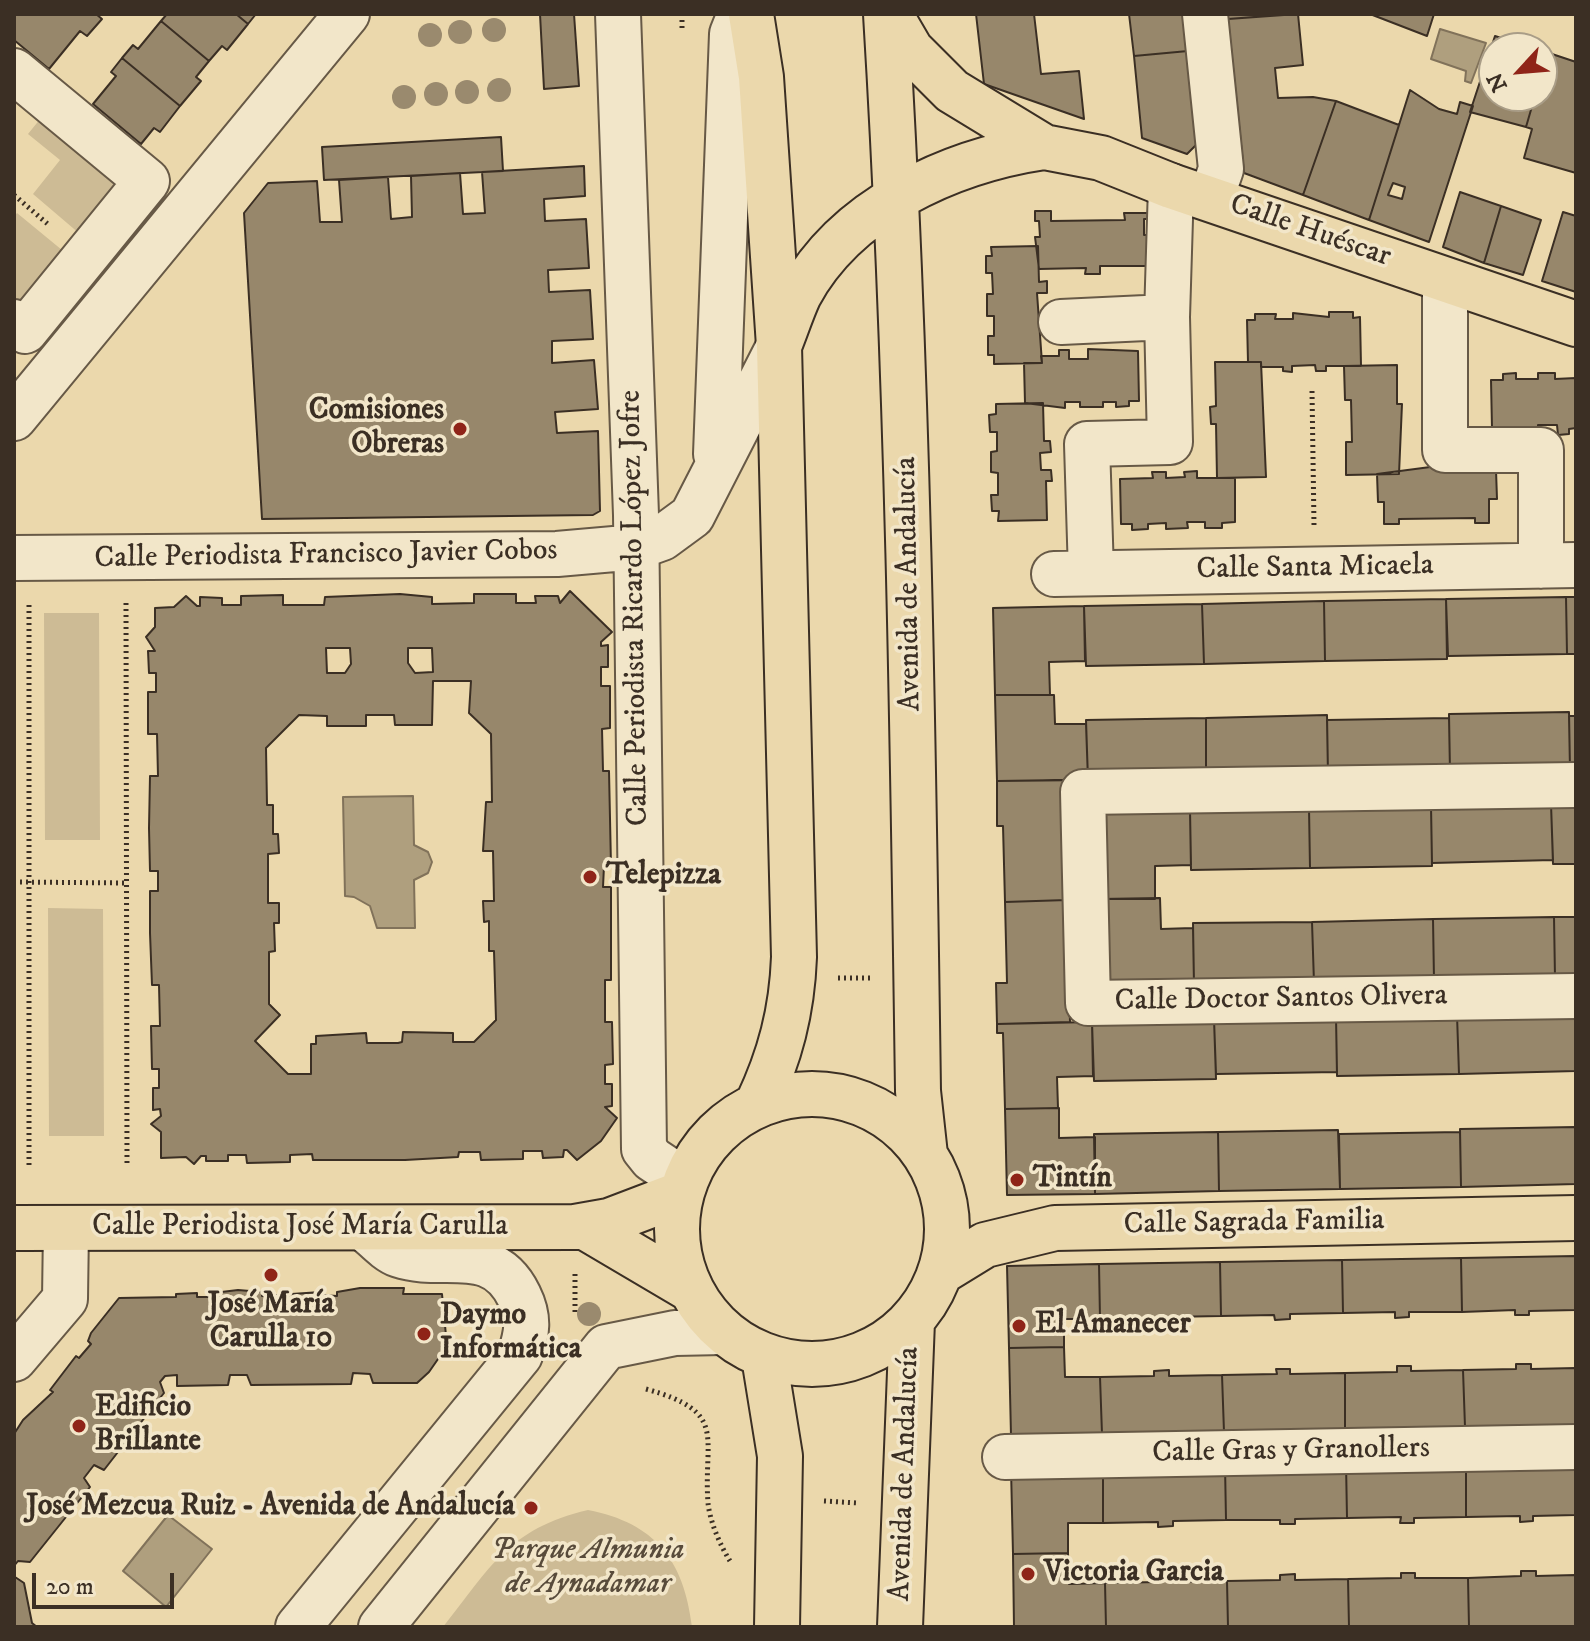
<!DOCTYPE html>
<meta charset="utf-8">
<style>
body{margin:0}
#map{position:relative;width:1590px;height:1641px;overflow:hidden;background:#ebd8ac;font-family:"IM FELL DW Pica",serif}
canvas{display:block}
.frame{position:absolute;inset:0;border:16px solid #3b2f24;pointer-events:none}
.north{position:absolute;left:1478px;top:32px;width:80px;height:80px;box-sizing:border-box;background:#f2e6c9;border:2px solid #a99d87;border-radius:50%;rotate:244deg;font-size:22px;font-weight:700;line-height:32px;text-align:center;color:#3b2f24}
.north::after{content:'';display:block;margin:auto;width:28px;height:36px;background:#8f2418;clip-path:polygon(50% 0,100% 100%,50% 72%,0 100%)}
.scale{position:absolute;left:32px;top:1573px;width:142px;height:36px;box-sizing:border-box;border:4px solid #3b2f24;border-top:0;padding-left:10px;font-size:24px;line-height:28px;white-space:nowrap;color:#3b2f24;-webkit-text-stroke:6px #f2e6c9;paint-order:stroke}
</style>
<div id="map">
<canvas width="1590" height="1641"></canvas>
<div class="frame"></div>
<div class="north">N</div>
<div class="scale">20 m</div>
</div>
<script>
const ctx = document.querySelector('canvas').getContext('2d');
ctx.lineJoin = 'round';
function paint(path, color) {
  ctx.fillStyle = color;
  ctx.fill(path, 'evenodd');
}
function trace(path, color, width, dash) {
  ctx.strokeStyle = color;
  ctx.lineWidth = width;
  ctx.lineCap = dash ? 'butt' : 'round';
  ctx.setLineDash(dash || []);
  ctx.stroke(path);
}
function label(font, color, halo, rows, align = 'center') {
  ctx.font = font + ' "IM FELL DW Pica",serif';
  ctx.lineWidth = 7;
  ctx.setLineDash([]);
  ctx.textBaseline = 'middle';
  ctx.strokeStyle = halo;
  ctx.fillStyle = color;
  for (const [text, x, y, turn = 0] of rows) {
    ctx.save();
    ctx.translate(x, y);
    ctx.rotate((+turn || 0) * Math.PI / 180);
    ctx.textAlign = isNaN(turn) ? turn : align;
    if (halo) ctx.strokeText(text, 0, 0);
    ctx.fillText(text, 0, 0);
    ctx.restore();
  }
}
paint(new Path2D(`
 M53 103 147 181 94 246 33 194 60 160 28 134Z
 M17 213 79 264 14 322V217Z
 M44 613H99L100 840H45Z
 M48 908 103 909 104 1136H49Z
 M588 1510C655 1523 684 1560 692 1627H443C491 1567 508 1529 588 1510Z`), '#cdbb95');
const water = new Path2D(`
 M1440 29 1486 43 1471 83 1465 81 1466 71 1431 59Z
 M413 796 414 845 428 852 432 862 428 873 414 880 415 928H377L370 906 354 897 345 896 343 797Z
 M168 1515 212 1549 166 1607 123 1571Z`);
paint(water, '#af9f7e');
trace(water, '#81725a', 2);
const building = new Path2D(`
 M14 14H96L102 19 87 36 80 31 49 69 14 40Z
 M167 14H236L248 24 227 50 222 46 209 61 161 21Z
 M236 14H256L248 24Z
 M540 14H574L579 86 544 89Z
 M976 14H1034L1041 74 1079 71 1084 119 984 84Z
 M1129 14H1183L1188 51 1134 56Z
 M1228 14H1280V15L1228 19Z
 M1298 14 1303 65 1275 68 1278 98 1313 97 1336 101 1303 195 1244 173 1228 19Z
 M1370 14H1434L1427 36Z
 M161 21 209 61 196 77 201 81 180 106 122 58 133 45 138 49Z
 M1495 36 1532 48H1494V96H1535L1526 127 1470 112Z
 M1188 51 1198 143 1187 154 1142 138 1134 56Z
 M1542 51 1549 53 1542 75Z
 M1549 53 1576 62V173L1524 158 1532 129 1526 127 1535 96H1542V75Z
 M122 58 180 106 160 132 154 128 141 144 93 104 116 76 111 72Z
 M1410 90 1439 109 1457 114 1460 102 1473 106 1429 242 1369 220ZM1393 183 1405 187 1402 199 1388 195Z
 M1336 101 1399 125 1369 220 1303 195Z
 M501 137 503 171 324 180 322 147Z
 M584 166 585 196 544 199 545 221 586 219 589 268 548 270 549 292 590 290 593 339 552 341V363L594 360 598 409 555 412 557 433 598 431 600 511 593 515 262 519 244 213 268 183 317 181 320 222H342L339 180 388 177 391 219 412 217 411 176 460 173 463 214 485 213 482 172Z
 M1460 192 1501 206 1484 263 1443 247Z
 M1501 206 1541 220 1523 275 1484 263Z
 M1035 211H1051V221L1125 220 1124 213H1150V219H1144V235H1150L1151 266H1100V274H1085L1086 268 1039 269 1035 237H1040L1039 221H1035Z
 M1563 212 1576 216V292L1542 281Z
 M1038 246 1039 282 1047 281V293H1037L1042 363 994 364V355H988V336H994V316H987V294H993L992 273H986V256H992L991 247Z
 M1329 312H1353V318L1360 317 1361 366H1326V371H1316L1315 365 1292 366V372L1283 371V367H1261V362H1248L1247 320H1255V314H1276L1275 319H1293V313L1329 317Z
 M1088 349 1138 351 1139 401H1129V406L1116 407V402H1103V407H1080V402H1065V408L1025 403 1024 363H1042L1041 356H1059V350H1069V359H1088Z
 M1215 362H1261L1266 477 1217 478 1216 424H1211L1210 407 1216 406Z
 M1397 365V404H1402L1399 474 1346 475V442H1352L1351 400H1345L1344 366Z
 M1516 373V379H1538V373H1555V379L1576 378V428L1569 429V434L1558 435 1557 425H1538V435L1528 436 1527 428 1492 429 1491 380H1503V374Z
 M1043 403 1044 441H1050L1051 452 1040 453 1041 470H1051L1052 481H1046L1047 520 998 521 999 511H992L991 495H998V473L991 472V452L997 451V432H990L989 415 996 414V404Z
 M1438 466 1496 470 1497 499H1489V523H1475V518L1399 519V524H1384V502H1378L1377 474Z
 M1197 471V478H1235V522L1222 523V528H1205V522H1187L1188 528 1166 529V523L1148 524V529L1132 530V524H1121L1120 479 1153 478 1152 472H1166V478L1185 477 1184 472Z
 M570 591 612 632 601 642V646L608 645V667H601V686H610V728L602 729 603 771H609L611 866H604L603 887H611V980H605V1022H612L613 1064 605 1065V1084H612V1106L605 1107 617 1118 601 1141 577 1160 567 1150H564L563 1157 543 1158 542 1151H523V1159L481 1160 480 1152H459L458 1157 405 1160H313L312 1154 290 1155V1162L247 1163 246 1155H228V1161H206V1156H201L194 1164 186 1157 161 1158V1132L151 1124 161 1116 160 1109 153 1110V1088H159V1069H152L151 1026H160L159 985H152L150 933V891H158V871H150L149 828 150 776H158L157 734H148V692H156V673H149L148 651H155L146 637 155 627V608L174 607 186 596 197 606H200V597L222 598V605H241V596L283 595V605H324L325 597 400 594 432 597V604L474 603V594H516V603H536L535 596H558L560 603ZM326 648H350L351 664 345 673H327ZM408 648H432L433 672 415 673 408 663ZM433 681H471L469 713 491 734 492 802H486L483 851H493L494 901H483L484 922 489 921V951H494L496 1020 474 1042H453V1033L403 1032 402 1042 398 1043H367L366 1033 316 1036V1044H311V1074H288L255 1041 280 1015 269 1004V952L275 951 274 923H279V903H268V854L279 853 278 834H273V805H267L266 748 299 715 327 716V726H366V715H394L395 725H432Z
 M1566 597 1567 654 1448 656 1446 599Z
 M1566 597H1576V654H1567Z
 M1446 599 1447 659 1325 661 1324 601Z
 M1324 601 1325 661 1204 664 1202 604Z
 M1202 604 1204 664 1086 666 1084 606Z
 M1084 606 1085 661 1049 662 1050 695H995L993 608Z
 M995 695H1054L1055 724H1086L1088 780 997 781Z
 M1569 712 1570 770 1450 772 1449 714Z
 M1327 715 1328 775 1206 777V718Z
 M1569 716H1576V770H1570Z
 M1206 718V777L1088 780 1086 720Z
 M1449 718 1450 772 1328 775 1327 720Z
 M1064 780 1067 900 1005 902 1003 826H997V781Z
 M1576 803V864H1553L1551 804Z
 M1551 804 1553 860 1432 863 1431 806Z
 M1431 806 1432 866 1310 868 1309 808Z
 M1309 808 1310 868 1191 870 1190 810Z
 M1190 810 1191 865 1155 866V899H1101L1100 812Z
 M1160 898 1161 929 1193 928 1194 985 1103 986 1101 899Z
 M1067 900 1070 1022 997 1024 996 983H1007L1005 902Z
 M1554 917 1555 978 1434 980 1433 919Z
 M1554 917H1576V978H1555Z
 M1433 919 1434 980 1314 983 1312 922Z
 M1312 922 1314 983 1194 985 1193 923Z
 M1576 1013V1071L1459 1074 1457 1015Z
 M1457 1015 1459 1074 1337 1076 1336 1017Z
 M1336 1017 1337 1072 1216 1074 1214 1019Z
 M1214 1019 1216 1079 1094 1081 1092 1022Z
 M1092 1022 1093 1076 1057 1077 1058 1108 1005 1109 1003 1033H997V1024Z
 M1059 1108V1138L1095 1137V1194L1007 1195 1005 1109Z
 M1576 1127V1184L1461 1187 1460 1129Z
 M1338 1130 1340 1189 1219 1191 1218 1132Z
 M1218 1132 1219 1191 1095 1194 1094 1134Z
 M1460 1132 1461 1187 1340 1189 1339 1134Z
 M1576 1256V1310L1529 1311V1315H1515V1310L1462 1312 1461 1258Z
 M1461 1258 1462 1312H1409V1317L1395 1318V1312L1343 1313 1342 1260Z
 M1342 1260 1343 1313 1290 1314V1319L1275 1320 1274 1315 1221 1316 1220 1262Z
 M1220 1262 1221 1316 1167 1317V1321H1153V1318L1100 1319 1099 1264Z
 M1099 1264 1100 1319H1064V1347L1009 1348 1007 1266Z
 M360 1288H404L403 1294H442L447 1346 429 1372 417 1383H373L370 1374 353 1373 351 1384 251 1385 247 1375H230L228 1385 177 1386V1375L165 1376 160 1382 164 1393 156 1403 104 1470 94 1465 84 1478 90 1487 30 1562 18 1561 14 1566V1434L23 1420 53 1392 50 1390 76 1356 79 1358 91 1344 88 1341 91 1333 119 1298 176 1297V1294L197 1293V1297H213V1293L238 1290 262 1292V1296L321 1292V1295L337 1296V1292Z
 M1064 1347 1065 1377H1100L1102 1434 1011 1436 1009 1348Z
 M1516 1364H1531V1369L1576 1368V1426L1465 1427 1463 1370 1516 1369Z
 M1397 1366H1411V1371L1463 1370 1465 1427 1345 1430V1373L1397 1372Z
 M1276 1369H1290V1374L1345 1373V1430L1224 1432 1222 1375 1277 1374Z
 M1169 1370V1376L1222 1375 1224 1432 1102 1434 1100 1377 1154 1376V1371Z
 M1576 1459V1515L1533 1516V1521L1520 1522V1516L1466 1517V1461Z
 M1466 1461V1517L1414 1518V1523H1400L1401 1517 1347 1518 1346 1463Z
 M1346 1463 1347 1518 1295 1519V1524H1280V1520H1226L1225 1465Z
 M1225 1465 1226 1520 1173 1521V1526L1158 1527V1522L1103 1523V1467Z
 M1103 1467V1523H1068V1553L1013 1554 1011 1469Z
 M1068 1553 1069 1584 1105 1583 1106 1627H1014L1013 1554Z
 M14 1571 15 1577 24 1583 32 1623 37 1627H14Z
 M1521 1571H1536V1576L1576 1575V1627H1469L1468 1578 1521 1576Z
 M1401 1573H1415V1578H1468L1469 1627H1349L1348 1579 1401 1578Z
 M1295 1574V1580L1348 1579 1349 1627H1228L1227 1581 1280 1580V1575Z
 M1159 1577H1173V1582L1227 1581 1228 1627H1106L1105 1583 1159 1582Z`);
paint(building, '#97876b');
trace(building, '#3b2f24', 2);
const minor = new Path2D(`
 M618 14 636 515 644 1149 652 1159 685 1181
 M1205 14 1221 169 1211 198
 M14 71 147 181 25 331 14 322
 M1445 280V450H1541V566
 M1061 322 1167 317 1171 186
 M14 418 347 14
 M716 454 732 34 740 14
 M14 558 557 554 637 547 662 538 692 516 779 346
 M1091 573 1087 444 1170 442 1167 317
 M1054 574 1576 565
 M1576 785 1083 792 1088 1003 1576 996
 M14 1359 65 1299 66 1228
 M1005 1457 1576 1447
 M298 1627 520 1355C527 1333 530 1318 519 1296 492 1241 444 1270 399 1255 387 1251 375 1237 365 1229
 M381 1627 606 1347 675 1333 723 1332`);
const major = new Path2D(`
 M751 14 761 77 779 346 794 957C792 1011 780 1057 757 1105
 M886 14C908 373 913 732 918 1091L925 1155
 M890 14 911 50 952 91 1044 147 1101 158 1171 186 1576 324
 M781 341C787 326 792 310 799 295 846 208 950 161 1044 147
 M677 1229a135 135 0 1 1 270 0a135 135 0 1 1-270 0Z
 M585 1227 690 1289
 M14 1228 575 1227 609 1221 680 1194
 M941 1272 985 1245 1055 1228 1576 1218
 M764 1357 780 1456 777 1627
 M900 1627 912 1321`);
trace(minor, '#675946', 48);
trace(major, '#3b2f24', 48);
trace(new Path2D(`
 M682 14V32
 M14 195 50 226
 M1312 391 1314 525
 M126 603 127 1166
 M29 605V1166
 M14 882 127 883
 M838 978H872
 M575 1312V1274
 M646 1389C729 1412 703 1436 708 1503 710 1522 720 1545 730 1561
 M824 1501 858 1503`), '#3b2f24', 5, [2, 4]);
trace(minor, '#f2e6c9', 44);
trace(major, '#ebd8ac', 44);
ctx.fillStyle = '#9a8a6e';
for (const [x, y] of [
 [494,30],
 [460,32],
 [430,35],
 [499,90],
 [467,92],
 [436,94],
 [404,97],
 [589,1314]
]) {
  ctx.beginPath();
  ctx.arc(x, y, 12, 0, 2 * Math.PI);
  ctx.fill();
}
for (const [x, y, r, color] of [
 [460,429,8,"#8f2418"],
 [590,877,8,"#8f2418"],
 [1017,1180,8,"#8f2418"],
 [271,1275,8,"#8f2418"],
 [1019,1326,8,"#8f2418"],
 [424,1334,8,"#8f2418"],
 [79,1426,8,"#8f2418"],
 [531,1508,8,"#8f2418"],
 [1028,1574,8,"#8f2418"]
]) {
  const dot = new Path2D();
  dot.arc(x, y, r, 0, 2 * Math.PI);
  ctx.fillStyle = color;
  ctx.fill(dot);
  trace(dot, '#f2e6c9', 3);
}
label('30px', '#3b2f24', '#f2e6c9', [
 ["Calle Huéscar",1310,232,19],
 ["Calle Periodista Francisco Javier Cobos",326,556,-1],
 ["Calle Santa Micaela",1315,569,-1],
 ["Avenida de Andalucía",910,584,-91],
 ["Calle Periodista Ricardo López Jofre",636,608,-91],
 ["Calle Doctor Santos Olivera",1281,1000,-1],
 ["Calle Sagrada Familia",1254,1224,-1],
 ["Calle Periodista José María Carulla",300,1228],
 ["Calle Gras y Granollers",1291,1452,-1],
 ["Avenida de Andalucía",906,1474,-88]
]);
label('bold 30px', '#3b2f24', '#f2e6c9', [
 ["Comisiones",444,412,"right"],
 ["Obreras",444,446,"right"],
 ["Telepizza",606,877],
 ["Tintín",1033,1180],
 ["José María",271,1306,"center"],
 ["Carulla 10",271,1340,"center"],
 ["Daymo",440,1317],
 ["Informática",440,1351],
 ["El Amanecer",1035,1326],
 ["Edificio",95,1409],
 ["Brillante",95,1443],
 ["José Mezcua Ruiz - Avenida de Andalucía",515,1508,"right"],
 ["Victoria Garcia",1044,1574]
], 'left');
label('italic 30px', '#584b3b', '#f2e6c9', [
 ["Parque Almunia",588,1552],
 ["de Aynadamar",588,1586]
]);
</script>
